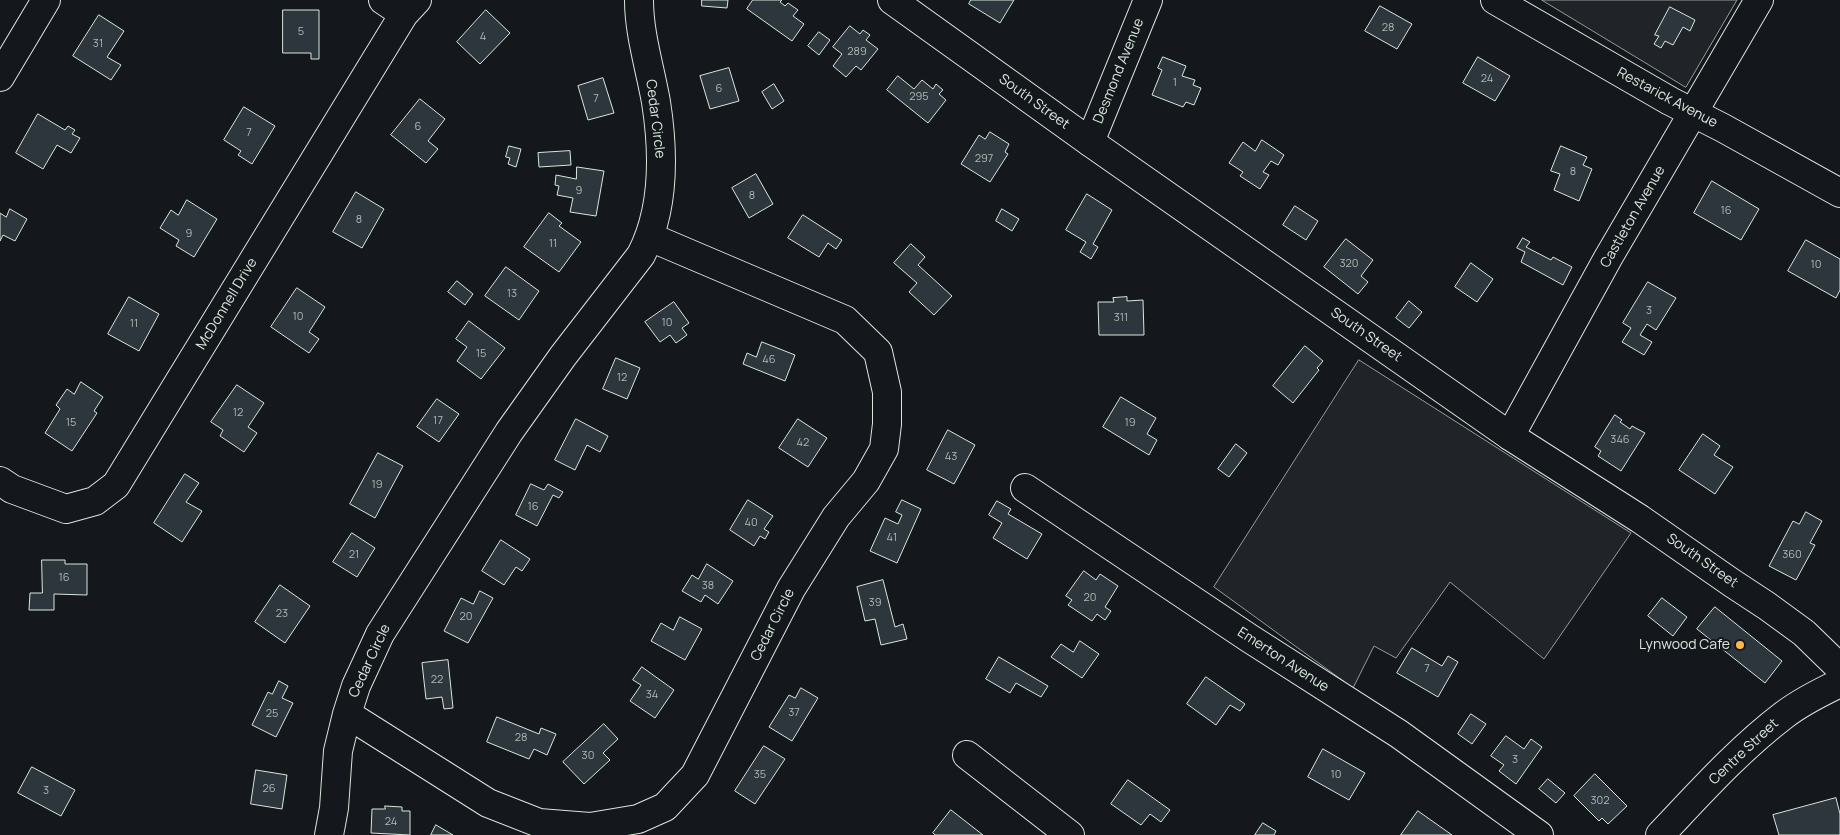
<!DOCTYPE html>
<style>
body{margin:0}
canvas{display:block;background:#14181c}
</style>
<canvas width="1840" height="835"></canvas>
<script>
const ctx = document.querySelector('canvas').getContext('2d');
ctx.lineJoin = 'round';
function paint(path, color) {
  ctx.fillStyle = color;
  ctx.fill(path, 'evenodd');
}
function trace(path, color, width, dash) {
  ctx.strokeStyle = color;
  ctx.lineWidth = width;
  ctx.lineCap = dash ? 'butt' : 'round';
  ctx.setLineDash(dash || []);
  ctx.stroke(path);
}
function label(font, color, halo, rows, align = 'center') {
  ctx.font = font + ' Manrope,sans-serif';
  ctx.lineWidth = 4;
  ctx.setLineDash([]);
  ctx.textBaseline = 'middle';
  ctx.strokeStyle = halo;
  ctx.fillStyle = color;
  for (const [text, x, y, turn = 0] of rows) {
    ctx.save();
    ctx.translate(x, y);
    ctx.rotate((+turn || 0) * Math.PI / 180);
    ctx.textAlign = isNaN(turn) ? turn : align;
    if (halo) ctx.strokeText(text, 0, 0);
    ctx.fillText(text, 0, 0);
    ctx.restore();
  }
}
const green = new Path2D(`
 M1542 0H1737L1686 87Z
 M1359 360 1631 533 1544 659 1450 582 1396 658 1374 646 1353 688 1214 587Z`);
paint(green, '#202428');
trace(green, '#939e99', 1);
const building = new Path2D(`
 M702 0H728L727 8 702 6Z
 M753 0H782L780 2 785 6 788 3 798 10 793 16 804 24 792 41 747 9Z
 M971 0H1014L1000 23 969 4Z
 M1380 6 1412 24 1397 49 1365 31Z
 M1670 7 1695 20 1690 31 1683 27 1673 45 1665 41 1661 48 1654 44 1659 36 1655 35Z
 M283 10H319V59H311V53H283Z
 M486 10 510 33 480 64 457 42Z
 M99 15 124 31 107 57 121 65 111 80 73 56Z
 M850 26 860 34 863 30 870 35 866 40 878 49 861 70 856 66 846 77 833 66 842 54 833 47Z
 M819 32 830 40 819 55 808 46Z
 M1163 57 1186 66 1182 76 1195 80 1193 85 1201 88 1194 105 1186 102 1183 107 1152 95 1162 70 1158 68Z
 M1478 57 1510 76 1495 101 1463 83Z
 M729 68 739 101 710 109 700 76Z
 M898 76 914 89 922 80 933 89 936 84 943 90 939 94 946 100 928 123 887 90Z
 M603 78 614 113 588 120 578 86Z
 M774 84 784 101 772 109 762 92Z
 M420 99 445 119 428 141 438 149 426 163 391 135Z
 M244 107 275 126 252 164 238 155 241 151 224 140Z
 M38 114 65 130 68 126 75 130 72 134 80 138 71 153 57 145 43 169 16 153Z
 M990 132 1009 144 1005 152 1008 154 990 182 961 164 979 135 985 139Z
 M1262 140 1284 155 1278 165 1271 161 1263 172 1269 175 1260 189 1240 176 1243 172 1229 163 1243 142 1255 151Z
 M509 146 521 149 516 167 508 164 510 158 506 157Z
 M1561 146 1587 157 1583 165 1592 169 1579 201 1554 190 1560 174 1551 171Z
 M570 151 571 165 539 167 538 153Z
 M577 167 604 171 596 216 570 212 573 198 557 195 559 186 555 185 556 175 576 179Z
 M756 174 773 204 749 218 732 188Z
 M1712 181 1759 209 1741 240 1694 213Z
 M356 192 384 209 362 248 333 232Z
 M1087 194 1112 210 1093 244 1098 247 1091 259 1080 252 1086 242 1066 230Z
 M187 200 217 219 194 257 176 246 179 240 160 228 171 210 178 215Z
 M1295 206 1318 221 1306 240 1283 225Z
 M10 209 27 219 15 241 3 235 0 241V213L6 217Z
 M1002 209 1019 219 1012 231 996 221Z
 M549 213 562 223 559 226 581 242 559 272 524 247Z
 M803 215 842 240 836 249 828 243 819 257 788 238Z
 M1523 238 1530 242 1526 247 1551 260 1553 257 1572 267 1563 285 1521 262 1525 252 1517 248Z
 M1346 239 1373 260 1361 276 1368 282 1358 294 1324 267Z
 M1806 240 1840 259V290L1836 298 1788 271Z
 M911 244 925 257 918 265 952 296 934 315 909 292 917 283 894 263Z
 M1471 263 1493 279 1477 302 1455 287Z
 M506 267 539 291 519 320 485 296Z
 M457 281 473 294 465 305 448 292Z
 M1648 282 1676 298 1656 330 1647 324 1640 335 1652 342 1644 355 1622 342 1631 328 1623 323Z
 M297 288 325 307 309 332 319 339 309 353 271 327Z
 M129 297 159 314 139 351 108 334Z
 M1127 297V301L1143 300 1144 335H1099L1098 302H1114L1113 298Z
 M1409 301 1422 312 1409 328 1396 318Z
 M674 302 689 323 682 328 687 335 676 343 670 335 660 342 645 322Z
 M469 321 505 348 481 379 457 361 467 347 456 339Z
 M762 342 795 355 785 381 743 364 747 353 756 357Z
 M1305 346 1323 361 1317 368 1319 370 1293 403 1273 386Z
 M616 358 640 368 627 399 603 389Z
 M81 382 103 397 94 411 97 413 72 451 45 433 60 409 56 405 67 389 74 394Z
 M237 385 264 403 248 427 257 433 244 452 220 436 223 430 211 422Z
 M1121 397 1156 418 1147 434 1157 440 1149 455 1103 427Z
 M437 399 459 414 439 442 417 427Z
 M1615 415 1622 420 1620 422 1630 429 1632 426 1645 433 1621 471 1598 456 1601 451 1595 447Z
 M576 419 608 436 600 452 587 445 575 470 555 460Z
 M798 419 827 438 808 467 779 448Z
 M948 430 975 445 954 484 927 470Z
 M1703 434 1720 446 1714 455 1733 467 1715 494 1679 470Z
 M1236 444 1247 453 1229 477 1218 469Z
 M378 453 403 466 375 518 350 504Z
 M185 474 199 483 186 502 202 511 182 542 154 523Z
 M531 484 544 490 548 484 563 492 559 498 553 495 537 526 516 515Z
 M748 500 773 516 764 529 769 532 765 539 760 536 754 546 730 530Z
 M902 500 921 509 897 563 870 551 885 518 898 524 902 515 896 512Z
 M997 501 1011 509 1008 514 1042 534 1027 559 993 538 1002 523 989 515Z
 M1806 512 1822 521 1810 543 1815 545 1796 580 1769 566 1793 521 1799 524Z
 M352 533 375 548 357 577 333 562Z
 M501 540 530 559 522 571 516 567 504 585 482 571Z
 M42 560H65V564H87V595L54 594V610H29L30 593H42Z
 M707 564 733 581 718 604 705 595 701 602 682 591 692 575 698 579Z
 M1084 571 1096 580 1100 574 1118 586 1105 607 1111 611 1105 620 1097 614 1092 621 1068 605 1072 600 1066 596Z
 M883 580 895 627 903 624 907 639 881 645 875 619 865 621 857 587Z
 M280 585 310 606 285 643 255 622Z
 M480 591 493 598 468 643 444 631 461 598 473 604Z
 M1662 598 1687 617 1673 636 1648 616Z
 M1715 607 1782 661 1765 683 1697 629Z
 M680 617 702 629 685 660 651 641 661 623 673 630Z
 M1080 641 1099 654 1082 678 1051 657 1061 644 1073 652Z
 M1412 648 1442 666 1448 656 1458 662 1438 697 1397 673Z
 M999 657 1048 686 1041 697 1016 683 1010 693 986 679Z
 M448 660 453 708 444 709 442 697 426 699 422 663Z
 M642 667 674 690 655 718 630 701 641 685 633 680Z
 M1206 677 1245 704 1240 711 1230 705 1216 725 1187 704Z
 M279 681 288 686 282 698 293 703 276 737 252 725 268 692 272 694Z
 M801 688 818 698 792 741 769 727 789 695 795 698Z
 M1471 714 1486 724 1472 744 1458 734Z
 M497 717 539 734 541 728 556 734 547 755 534 749 529 759 487 742Z
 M604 724 618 739 603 753 610 760 584 784 563 762Z
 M1506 736 1524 749 1531 739 1542 747 1516 784 1499 771 1504 765 1491 756Z
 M764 746 785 759 755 804 735 791Z
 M1323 749 1365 773 1349 800 1308 777Z
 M32 767 75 790 61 816 18 793Z
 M256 770 287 775 282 809 251 804Z
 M1595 774 1627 806 1608 824 1602 818 1599 821 1574 796Z
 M1548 779 1565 793 1556 803 1539 789Z
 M1128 780 1170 810 1161 822 1150 814 1141 825 1111 804Z
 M1836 798 1840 814V835H1779L1773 815Z
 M385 806 402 807V811H410V835L371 833 372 809H385Z
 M951 810 983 835H935L933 833Z
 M1418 811 1452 835H1401Z
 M1263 823 1276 831 1274 835H1255Z
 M436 825 453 835H431Z`);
paint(building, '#2c363c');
trace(building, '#d8e6dc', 1);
const minor = new Path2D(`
 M383 0 404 14
 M1495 0 1670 101 1723 128 1840 193
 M0 77 46 0
 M1090 142 1148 0
 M1510 436 1608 258 1759 0
 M0 481 12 489 66 509 95 501 116 485 404 14 417 0
 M1025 488 1249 638 1399 734 1539 835
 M347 714 488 803 539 823 590 827 638 819 665 807 695 775 791 589 836 517 866 481 884 449 887 424V392L878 352 845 320 650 237
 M967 755 1070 835
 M329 835 334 808 338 751 347 714 356 686 380 634 509 432 563 356 641 255C665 209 664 153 656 102 650 68 639 34 639 0`);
const major = new Path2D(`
 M892 0 1090 142 1510 436 1640 519 1732 583 1767 606 1804 633 1840 668
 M1660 835C1699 794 1738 750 1784 715 1801 702 1821 692 1840 683`);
trace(minor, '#d8e6dc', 30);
trace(major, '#d8e6dc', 30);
trace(minor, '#14181c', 28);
trace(major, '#14181c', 28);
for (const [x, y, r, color] of [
 [1740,645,5,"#ffb74d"]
]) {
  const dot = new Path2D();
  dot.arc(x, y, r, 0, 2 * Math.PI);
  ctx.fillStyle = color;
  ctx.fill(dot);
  trace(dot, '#14181c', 2);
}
label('11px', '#adbab4', null, [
 ["28",1388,28],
 ["5",301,32],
 ["4",483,37],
 ["31",98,44],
 ["289",857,52],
 ["24",1487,79],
 ["1",1175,83],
 ["6",719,89],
 ["295",919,97],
 ["7",596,99],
 ["6",418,127],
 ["7",249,133],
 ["297",984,159],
 ["8",1573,172],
 ["9",579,191],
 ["8",752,196],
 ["16",1726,211],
 ["8",359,220],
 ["9",189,234],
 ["11",553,244],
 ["320",1349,264],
 ["10",1816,265],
 ["13",512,294],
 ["3",1649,311],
 ["10",298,317],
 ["311",1121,318],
 ["10",667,323],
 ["11",134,324],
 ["15",481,354],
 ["46",769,360],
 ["12",622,378],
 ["12",238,413],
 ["17",438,421],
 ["15",71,423],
 ["19",1130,423],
 ["346",1620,440],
 ["42",803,443],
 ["43",951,457],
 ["19",377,485],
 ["16",533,507],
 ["40",751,523],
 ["41",892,538],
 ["21",354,555],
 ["360",1792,555],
 ["16",64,578],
 ["38",708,586],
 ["20",1090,598],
 ["39",875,603],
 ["23",282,614],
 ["20",466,617],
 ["7",1427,669],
 ["22",437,680],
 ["34",652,695],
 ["37",794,713],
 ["25",272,714],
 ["28",521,738],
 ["30",588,756],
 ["3",1515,760],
 ["35",760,775],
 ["10",1336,775],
 ["26",269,789],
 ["3",46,791],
 ["302",1600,801],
 ["24",391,822]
]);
label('14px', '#d8e6dc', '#14181c', [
 ["Desmond Avenue",1119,71,-68],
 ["Restarick Avenue",1667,98,28],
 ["South Street",1034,102,36],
 ["Cedar Circle",655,119,83],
 ["Castleton Avenue",1633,217,-60],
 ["McDonnell Drive",227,304,-59],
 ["South Street",1366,335,35],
 ["South Street",1702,561,35],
 ["Cedar Circle",773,625,-63],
 ["Emerton Avenue",1283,660,33],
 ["Cedar Circle",370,661,-65],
 ["Centre Street",1744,752,-43]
]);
label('14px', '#d8e6dc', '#14181c', [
 ["Lynwood Cafe",1730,645]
], 'right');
</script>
